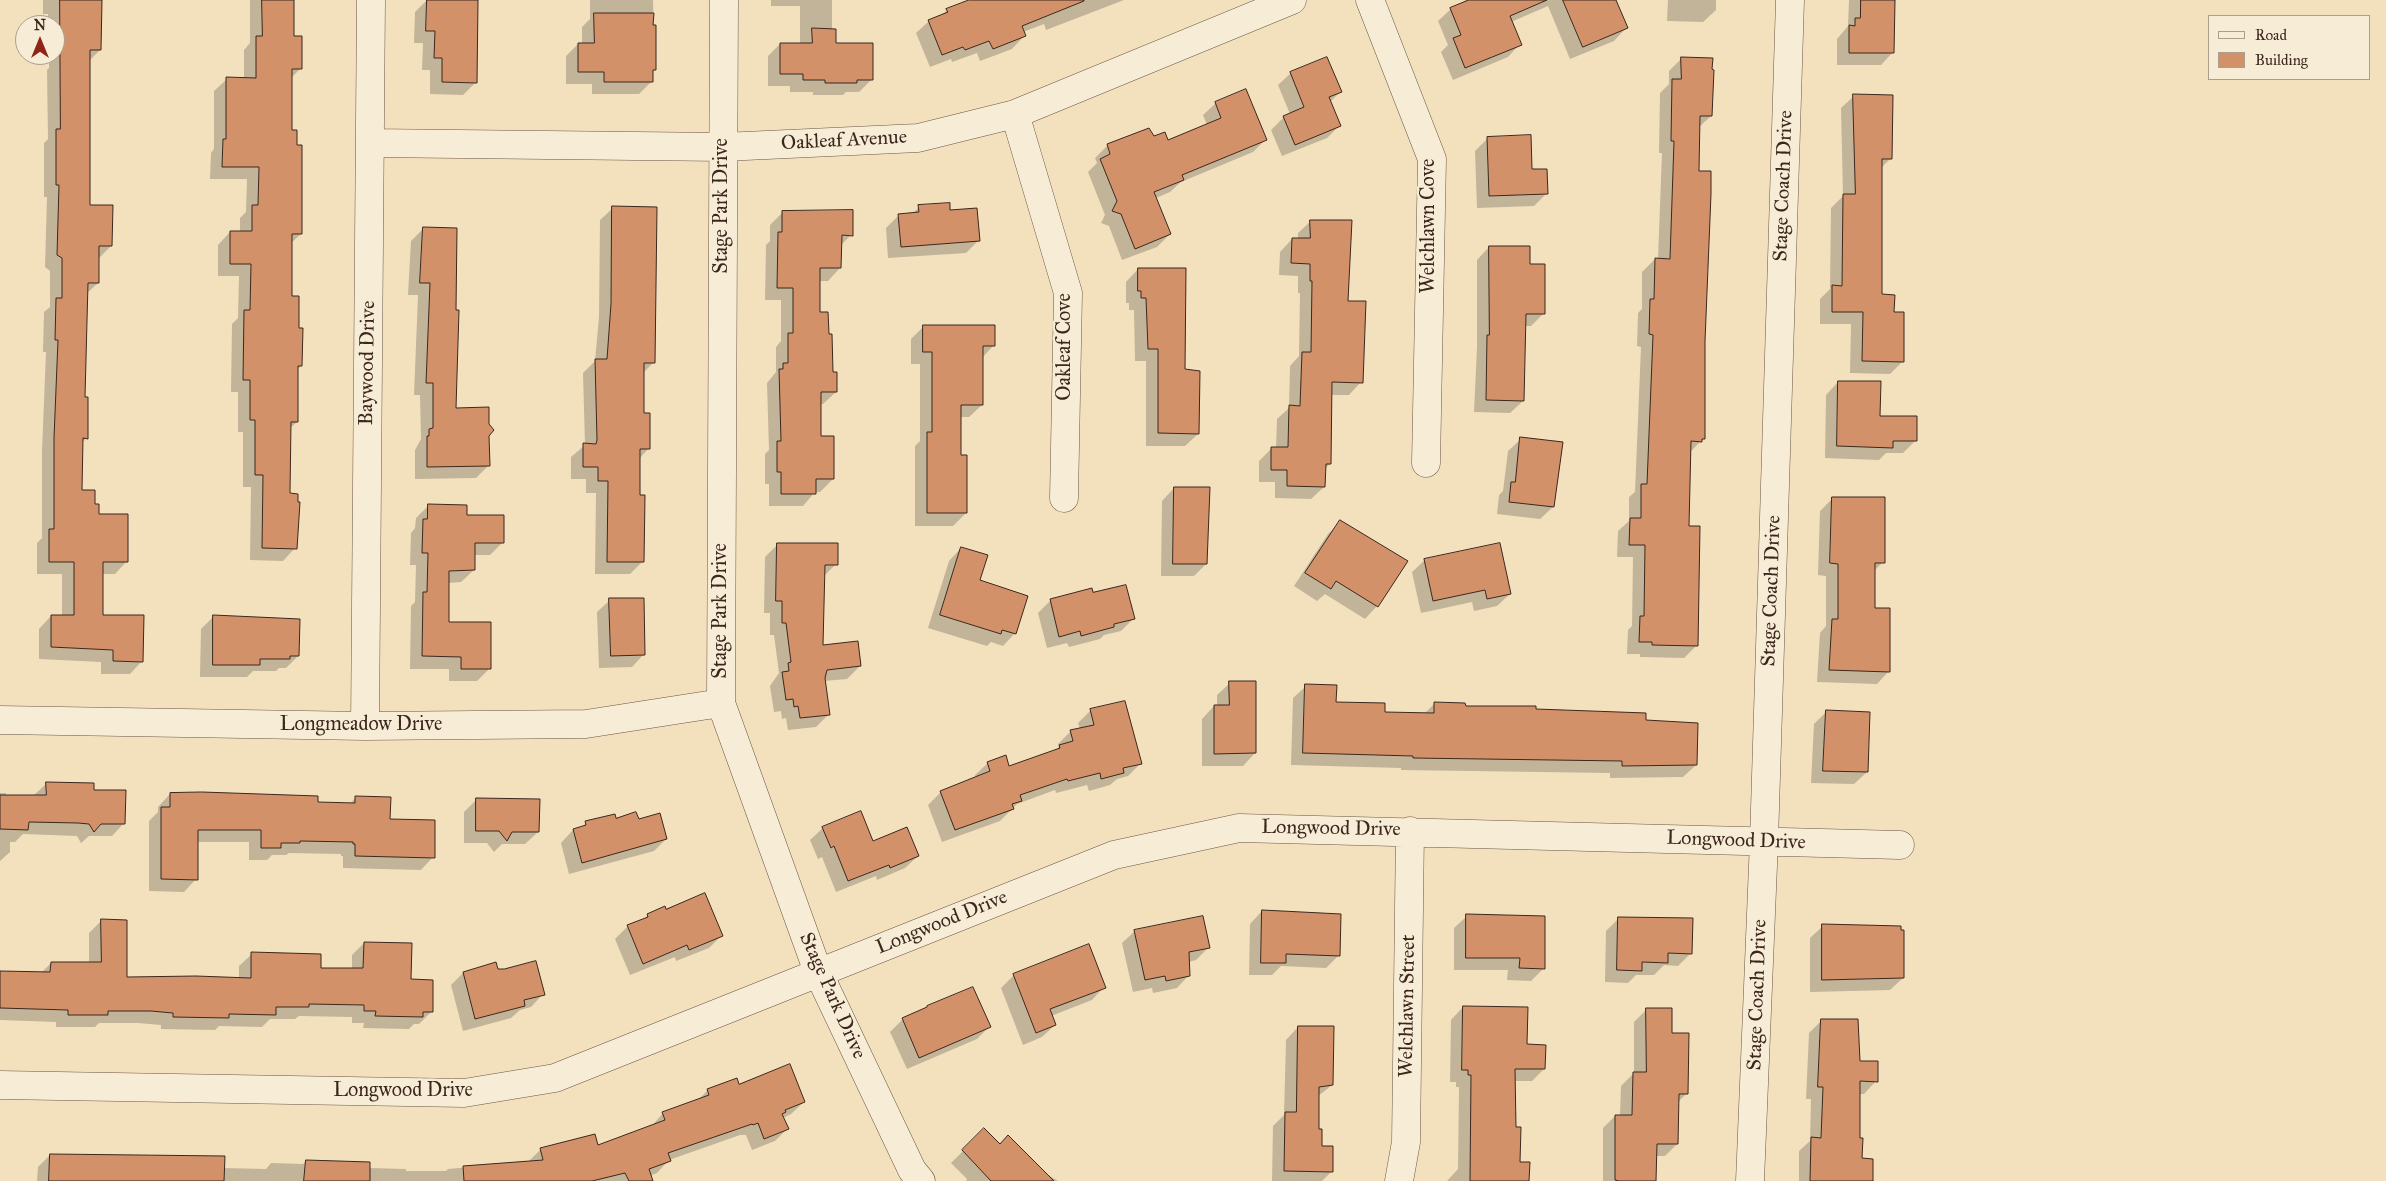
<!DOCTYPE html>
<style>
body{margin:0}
#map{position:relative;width:2386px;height:1181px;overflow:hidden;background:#f3e1be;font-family:"IM FELL Great Primer",serif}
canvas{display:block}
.legend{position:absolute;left:2208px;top:15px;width:162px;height:65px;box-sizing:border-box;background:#f7ecd5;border:1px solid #ac9d8c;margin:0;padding:6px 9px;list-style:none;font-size:15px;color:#3b271e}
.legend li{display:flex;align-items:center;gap:10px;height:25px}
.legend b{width:25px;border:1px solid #ac9d8c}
.north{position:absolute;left:15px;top:15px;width:50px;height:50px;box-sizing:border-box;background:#f7ecd5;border:1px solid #ac9d8c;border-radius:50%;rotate:0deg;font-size:14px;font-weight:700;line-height:20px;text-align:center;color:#3b271e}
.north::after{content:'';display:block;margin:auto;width:18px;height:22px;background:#8f2418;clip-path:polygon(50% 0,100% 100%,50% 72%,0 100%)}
</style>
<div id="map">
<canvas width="2386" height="1181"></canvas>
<ul class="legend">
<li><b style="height:6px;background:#f7ecd5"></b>Road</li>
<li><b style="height:14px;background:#d3916a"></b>Building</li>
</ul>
<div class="north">N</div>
</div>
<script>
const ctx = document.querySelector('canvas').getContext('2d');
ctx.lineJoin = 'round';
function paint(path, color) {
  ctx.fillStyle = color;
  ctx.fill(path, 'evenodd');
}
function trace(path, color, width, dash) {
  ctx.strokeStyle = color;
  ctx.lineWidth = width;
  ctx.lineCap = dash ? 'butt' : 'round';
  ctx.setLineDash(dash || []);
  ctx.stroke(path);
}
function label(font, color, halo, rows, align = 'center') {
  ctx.font = font + ' "IM FELL Great Primer",serif';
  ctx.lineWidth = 4.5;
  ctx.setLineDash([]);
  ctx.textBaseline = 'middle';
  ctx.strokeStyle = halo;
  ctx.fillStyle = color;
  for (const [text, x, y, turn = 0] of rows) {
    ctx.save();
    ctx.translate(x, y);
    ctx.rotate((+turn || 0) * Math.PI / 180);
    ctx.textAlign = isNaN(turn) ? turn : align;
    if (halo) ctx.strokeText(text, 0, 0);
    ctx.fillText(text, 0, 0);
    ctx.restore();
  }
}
paint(new Path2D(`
 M43 0H100V50L89 61V206L111 246 98 259V283L86 294 84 398 86 438 82 443 81 491 94 505 98 516 127 561 115 574H101V616L142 661 130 674H101V662L39 659V629L51 616H62V574H37V543L42 538V451L46 352H43L44 312 50 307V271L45 267 47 197H44V143L48 139 47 70 49 68V55H55V25H48V14H43Z
 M250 0H292V38L301 68 291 78V131L301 234 291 243 290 297 297 329 301 366 297 370V422L289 429V495L295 548 283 561 250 560 251 487H243V432H238V392H231L232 324 238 318 239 276H218V245L230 232H240V218L246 212 247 179H210L211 153 214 149V91L227 79H244V50L250 43Z
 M427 0H477L476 82 463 95 430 94V70H422L423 43H414L415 12Z
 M590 0H653L655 69 652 72V81L639 94H592V84H566V56L578 44H582V27L590 19Z
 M771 0H832V30L835 44 872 79 859 92H846L843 95H813V92H790V86H768V56L780 44H800V6H771Z
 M973 0H1124L1046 30 1044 24 1023 32 1024 36 1012 49 980 61 977 53 952 62 951 59 930 67 916 33 929 21 941 16 947 10Z
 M1466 0H1614L1626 28 1614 41 1570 59 1548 6 1511 22 1520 44 1508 57 1453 80 1441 52 1448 45 1438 21 1451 9Z
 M1668 0H1716V10L1703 22 1667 21Z
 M1849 0H1894L1893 52 1881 65H1837V39L1848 26Z
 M1682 58 1711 59 1712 108 1711 116 1698 128V172L1704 341 1703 439 1690 452 1688 527 1696 646 1684 658 1640 657V654H1627L1628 630 1632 626 1633 557H1617L1618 531 1629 521V497L1635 492 1641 347 1637 346 1638 313 1642 309V272L1655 259H1658L1662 153H1659L1660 93 1669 84V71Z
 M1291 73 1340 92 1330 102 1339 126 1327 138 1282 156 1271 130 1284 117 1290 114 1278 85Z
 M1854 96 1891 158 1881 168 1880 296 1893 313 1903 361 1890 374 1850 373 1851 324H1820V299L1830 289 1831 208 1843 196 1841 108Z
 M1216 103 1266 139 1253 152 1181 182 1170 192 1156 198 1170 234 1157 247 1122 260 1109 226 1101 223 1105 215 1088 172 1097 163 1095 158 1108 145 1153 138 1167 141 1207 125 1203 115Z
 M1488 138 1531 170 1547 193 1534 206 1477 208 1475 151Z
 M919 207 949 211 979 240 966 253 888 258 886 228 899 215 912 214Z
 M613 208 654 362 642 374V414L649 448 639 459 643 561 630 574H595L596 493H586V479H571V457L585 445 583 373 595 361 599 317 600 220Z
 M783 212 851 235 840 246V268L828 281H819V313L836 392 823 404H819V437L833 479 820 492H815L803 506H769V484H765V454L769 450 767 383 776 372V347L781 341V300H765L766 245 770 241V225Z
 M1311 221 1347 302 1361 382 1349 395H1330V464L1324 469V487L1311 499 1275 498V482H1259V461L1272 448H1276L1277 419 1289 408 1290 366 1299 356 1300 293H1298V276L1279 275 1280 252 1292 239H1298V233Z
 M423 229 455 311V410L488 436 489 465 476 478 415 479V450L421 439 420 395H414L418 295H408L411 241Z
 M1489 247 1529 265 1544 313 1531 326H1525L1523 401 1510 413 1474 412 1477 347V260Z
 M1138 269 1184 371 1198 434 1185 446H1146V361H1135L1134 310H1129V303H1126V282Z
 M924 326 994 345 982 358V405L969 417H959V456L966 513 953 526H915V446L920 441V364H911V339Z
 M1838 382 1879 417 1916 440 1903 453H1886L1879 460 1825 458 1826 395Z
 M1521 439 1553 507 1540 519 1497 514 1499 495 1503 491 1508 451Z
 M1174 488 1206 564 1194 576H1161L1162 501Z
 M1833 498 1883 562 1874 571V610L1889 671 1877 684 1817 682 1820 633 1826 626V576L1818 575 1820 511Z
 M428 506 465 516 503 542 490 555H474V570L461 582 448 583 447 623 490 668 477 681H449V669H410L411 606 415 602 416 565H410L411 533 415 528 416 518Z
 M1341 522 1377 606 1365 619 1325 594 1317 601 1294 586 1328 534Z
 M777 545 836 564 823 577 822 647 860 666 847 679 824 681 829 714 816 727 788 730 786 718 782 719 781 711 774 712 770 686 779 673 774 635H770V613H764L765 557Z
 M961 548 978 581 1015 633 1003 646 991 642 987 646 928 628 949 561Z
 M1425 560 1510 594 1497 606 1474 611 1472 602 1421 613 1412 572Z
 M1093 594 1134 618 1121 631 1104 635 1100 639 1069 647 1067 643 1047 648 1038 613 1051 600Z
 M610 600 644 654 632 667 599 668 597 612Z
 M213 617 298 656 286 668H279L276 671H253L247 677H200L201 629Z
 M1230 683 1255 753 1243 766H1202V719L1214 706H1217V695Z
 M1306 686 1335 703 1383 713 1424 714 1435 703 1465 707 1535 710 1644 721 1696 765 1683 777 1610 778V773L1401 770V768L1291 765 1293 698Z
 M1091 710 1141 763 1128 776 1117 779 1110 785 1089 791 1087 785 1056 793 1055 790 1017 804 1000 821 942 842 928 805 941 792 976 778 975 775 988 763 1009 768 1055 751 1059 747 1058 744 1071 731 1080 729 1078 723Z
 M1826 712 1867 772 1854 784 1811 783 1814 724Z
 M47 783 92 791 124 823 112 836H89L81 843 77 836 23 834 15 842H10V852L0 861V793H6V796H33Z
 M170 794 350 804 356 797 389 821 433 857 421 870 343 868V856H341V854L289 853 286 855H272L267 860H249V842H197L196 879 184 892 149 891V821L158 812V807Z
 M476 800 538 832 525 844H502L494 852 487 843H464V812Z
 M615 819 638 821 666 839 654 851 569 874 561 843 573 830 581 828 586 823Z
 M823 828 872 843 918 856 905 868 877 880 876 876 836 892 822 857 818 859 810 840Z
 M666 911 721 936 709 948 676 961 675 957 630 975 615 939 628 926 642 921 648 915Z
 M1262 911 1339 955 1326 968 1281 966 1272 975H1249L1250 924Z
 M1467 916 1544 968 1531 981 1507 980 1508 970H1454V928Z
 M1619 918 1691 953 1678 966 1664 965 1654 975H1636L1628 983 1605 982 1606 931Z
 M101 921 126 978 239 979V966L252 954 319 969H352V955L364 943 410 981 431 1012 419 1024H414L409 1029 363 1028 364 1023H352V1017L299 1016 295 1019H270L262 1027 219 1026 215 1030 161 1029V1025L138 1023H99L95 1027H56V1022L0 1020V971L41 973 51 963H89V933Z
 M1823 926 1903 978 1890 990 1810 992V938Z
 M1135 931 1208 948 1196 960 1188 962 1189 975 1177 988 1153 993 1152 988 1133 992 1122 943Z
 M497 970 543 994 531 1007 520 1010 511 1018 463 1031 451 985 463 973Z
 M1014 975 1104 987 1092 1000 1051 1016 1055 1025 1042 1037 1023 1045 1001 988Z
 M1463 1007 1526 1046 1544 1069 1532 1081H1514L1515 1128 1519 1163 1528 1181H1447L1458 1169 1459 1087H1456V1082H1450L1451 1020Z
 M1647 1009 1671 1034 1687 1093 1678 1102 1677 1144 1665 1156H1655V1181H1603V1128L1615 1116H1620L1621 1086 1634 1073V1022Z
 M903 1019 989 1027 977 1039 907 1069 890 1032Z
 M1822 1020 1876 1081 1864 1094H1858V1139L1861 1160 1871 1181H1799V1151L1810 1141 1811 1099H1806L1809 1033Z
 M1298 1027 1332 1085 1317 1097V1130L1321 1147 1332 1171 1322 1181H1272L1273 1126 1284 1115 1286 1040Z
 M738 1086 804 1102 791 1114 783 1118 787 1129 775 1141 752 1150 746 1135H740L669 1160 657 1173 650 1176 649 1181H37L38 1167 50 1155 223 1168 266 1169 271 1163 303 1164 306 1161 369 1168 406 1169V1171H446L448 1169 528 1162 541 1149 597 1147 651 1127 663 1113 698 1100 708 1090Z
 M984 1130 1000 1145 1058 1181H966L967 1179 951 1163Z`), '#0003');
const building = new Path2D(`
 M60 0H102L101 50H90V205H113L112 246H99V283H88L85 397H88V439L83 438 82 490H95V504H99V514H128V562H103V615H144L143 662 113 661V650L51 647V615H74V562H49V529H54V438L58 340H55L56 298H62V258L57 255 59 185H56V129H60Z
 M262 0H294V36H302V69H292V130H297V145H302V234H292V296H299V328H303L302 366H298V422H291L290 493 298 494V502H300L297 549 262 548 263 475H255V420H250V380H243L244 310H250L251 264H230V231H252V205H258L259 167H222L223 139H226V77L256 78V36H262Z
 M427 0H478L477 83 442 82V58H434L435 31H426Z
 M969 0H1084V1L1022 26 1026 36 993 49 989 41 965 50 963 47 942 55 928 20 948 12 946 9Z
 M1469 0H1547L1510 16 1522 45 1465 68 1453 38 1461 35 1450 8Z
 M1563 0H1616L1628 28 1583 47Z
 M1861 0H1895L1894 53H1849V25L1855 26V18H1860Z
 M594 13H654L653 25H656V70H653V82H604V72H578V43H594Z
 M812 28 836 29V43H873V80H857V83H825V80H803V74H780V43H812Z
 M1327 57 1342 92 1329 97 1341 126 1295 145 1283 116 1304 107 1290 72Z
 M1681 57 1713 58 1712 69 1714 70 1712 116H1700L1699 171H1711V194L1705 341V439H1702V442L1691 441 1689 526H1700L1698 646 1652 645V642H1639L1640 616H1644L1645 545H1629L1630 518H1641V484H1647L1653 335 1649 334 1650 299H1654L1655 258 1670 259 1674 141H1671L1672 79H1681Z
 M1246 89 1267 140 1182 175 1184 180 1154 192 1171 234 1135 249 1121 214 1112 211 1117 201 1100 159 1110 154 1107 144 1149 128 1154 136 1165 132 1168 140 1221 118 1215 102Z
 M1853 94 1893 95 1892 159H1882V294L1895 295 1894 312H1904V362L1862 361 1863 312H1832V285L1842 286 1843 194H1855Z
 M1531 135 1532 169H1547L1548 194 1489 196 1487 137Z
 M950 203V210L977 208 980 241 901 247 898 214 919 212 918 205Z
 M612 206 657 207 655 363H644V413H650V449H640V495H645L644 562H607L608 481H598V467H583V443L596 444 597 440 595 359H607L611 304Z
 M853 210V236L842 235 841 268H820V312H828L829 334H832L833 372H837V392H821V436H834V479H816V494H781V472H777V441H781L779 369H783V363H788V333H793V288H777L778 232H782V211Z
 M1310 220H1352L1348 301H1366L1363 383 1332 382 1331 464H1326L1325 487 1287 486V470H1271V447H1288L1289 405 1300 406 1302 352H1311L1312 281H1310V264L1291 263 1292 238H1310Z
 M423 227 457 228 456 310H459L456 408 489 407V424L494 430 489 436 490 466 427 467V436H429V429L433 428V383H426L430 283H420Z
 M1489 246H1530V264H1545V314H1526L1524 401 1486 400 1487 335H1489Z
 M1138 268H1186L1185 369 1200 371 1199 434 1158 433V349H1148L1146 298H1141V291H1138Z
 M923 325H995V346H983V405H961V455H967V513H927V432H932V352H923Z
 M1838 381H1881L1880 416H1917V441H1893V448L1837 446Z
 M1520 437 1563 442 1554 507 1509 502 1511 482H1515Z
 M1174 487H1210L1207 564H1173Z
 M1832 497H1885V563H1875V608H1890V672L1829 670 1832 619H1838V564L1830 563Z
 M428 504 467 505V515H504V543H475V570L449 571V622H491V669H461V657L422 656 423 592H427L428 553H422L423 519H427Z
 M1340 520 1408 561 1378 607 1336 581 1331 589 1305 573Z
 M777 543H838V565H825L823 645 858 641 861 666 827 670 825 678 830 715 800 718 798 706 794 707 793 699 786 700 782 672 789 671 788 663 791 662 786 623H782V601H776Z
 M1500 543 1511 594 1487 599 1485 590 1433 601 1424 559Z
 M961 547 988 555 980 580 1028 596 1016 634 1002 630 1001 634 940 615Z
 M1126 585 1135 619 1114 624V627L1081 636 1080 631 1059 637 1050 599 1092 588 1093 592Z
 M609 598H644L645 655 611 656Z
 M213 615 300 619 299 656H290V659H260V665H213Z
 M1229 681H1256V753L1214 754V705H1229Z
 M1305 684 1337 685 1336 702 1385 703V712L1434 713V702L1465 703 1466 706H1536V709L1646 713V720L1698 723 1697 765 1622 766V761L1413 758V756L1303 753Z
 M1125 701 1142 764 1123 768 1124 773 1101 779 1100 773 1068 781 1067 779 1020 795 1022 801 1012 804 1014 809 955 830 940 791 990 771 987 762 1006 755 1009 766 1060 748 1059 745 1073 741 1070 730 1094 725 1090 709Z
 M1826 710 1870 712 1868 772 1823 771Z
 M46 782 94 783V790H126L125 824H101L94 832 89 824 78 823 29 822 28 830 0 829V795H46Z
 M202 792 318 796V802L355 803V796L391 797 390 819 435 820V858L355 856V844H353V842L300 841V843H281V848H261V830H198V880L161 879V807H170V793Z
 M476 798 540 799 539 832H512L507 841 499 831H476Z
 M861 811 873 841 907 827 919 856 890 868 889 865 848 881 834 846 831 848 822 827Z
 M636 812 639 819 660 813 667 839 582 863 573 829 586 825 585 821 615 814 616 818Z
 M705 893 723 936 689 950 687 945 643 964 627 925 648 917 647 914 665 906 666 909Z
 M1262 910 1341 914 1340 956 1286 954V963H1261Z
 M1466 914 1545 916V969L1519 968 1520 958H1466Z
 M1203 916 1210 948 1189 952 1190 976 1166 981 1165 976 1145 980 1134 930Z
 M1618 917 1693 918 1692 954 1668 953V963L1642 962V971L1617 970Z
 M101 919 127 920V977L196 976 251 978V952L321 954V968H363L364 942 412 943 411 979 433 980V1012H423V1017L375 1016 376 1011H364V1005L309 1004V1007H276V1015L229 1014V1018L173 1017V1013L151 1011H108V1015H68V1010L0 1008V971L50 972 51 962H101Z
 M1822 924 1901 926V930H1904V978L1822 980Z
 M1089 944 1106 988 1050 1009 1056 1025 1036 1033 1013 974Z
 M536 961 545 995 524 1000 525 1006 475 1019 463 972 496 962 498 969H504Z
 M973 987 991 1027 919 1058 902 1018 927 1007V1006Z
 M1463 1006 1528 1007 1527 1044 1546 1045 1545 1069H1515L1516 1127H1521L1520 1162H1530L1529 1181H1470L1471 1075H1468V1070H1462Z
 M1646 1008H1672V1033H1689L1688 1094H1679L1678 1144H1657L1656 1181H1619L1615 1180V1115H1632L1633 1072H1646Z
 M1821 1019H1858L1860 1061H1878V1082L1860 1081V1138H1863L1862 1158 1873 1159V1181H1810L1811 1137 1821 1138 1823 1087H1818Z
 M1298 1026H1334L1333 1085 1319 1087V1129H1322V1146H1333V1172L1284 1171 1285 1112H1296Z
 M790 1064 805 1102 785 1110 786 1112 782 1114 789 1129 764 1139 758 1123 753 1125 752 1124 668 1153 671 1161 649 1169 653 1181H629L625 1173 592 1181H464L463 1166 543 1160 540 1148 595 1134 598 1145 665 1120 662 1112 709 1095 707 1089 737 1078 739 1084Z
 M984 1128 1000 1144 1008 1135 1054 1181H991L962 1150Z
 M50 1154 225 1156 224 1181H49Z
 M306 1160 370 1162V1181H304Z`);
paint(building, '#d3916a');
trace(building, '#3b271e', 1);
const street = new Path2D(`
 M724 0 721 703 818 972 912 1170 921 1181
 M1370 0 1432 159 1426 463
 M1015 114 1068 293 1064 498
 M370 143 723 147 918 138 1015 114 1292 0
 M0 720 365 726 586 724 721 703
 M365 726 371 0
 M0 1085 464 1093 555 1078 1114 855 1239 828 1900 845
 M1399 1181 1406 1142 1410 831
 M1750 1181 1764 841 1790 0`);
trace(street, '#695646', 29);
trace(street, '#f7ecd5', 28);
label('20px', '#3b271e', '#f7ecd5', [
 ["Oakleaf Avenue",844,141,-3],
 ["Stage Coach Drive",1784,186,-88],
 ["Stage Park Drive",722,206,-90],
 ["Welchlawn Cove",1429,226,-90],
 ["Oakleaf Cove",1065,347,-90],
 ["Baywood Drive",368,363,-89],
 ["Stage Coach Drive",1772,591,-88],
 ["Stage Park Drive",721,611,-90],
 ["Longmeadow Drive",361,725],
 ["Longwood Drive",1331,829,1],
 ["Longwood Drive",1736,841,2],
 ["Longwood Drive",942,923,-22],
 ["Stage Coach Drive",1758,995,-88],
 ["Stage Park Drive",832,996,66],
 ["Welchlawn Street",1408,1006,-89],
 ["Longwood Drive",403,1091]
]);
</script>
